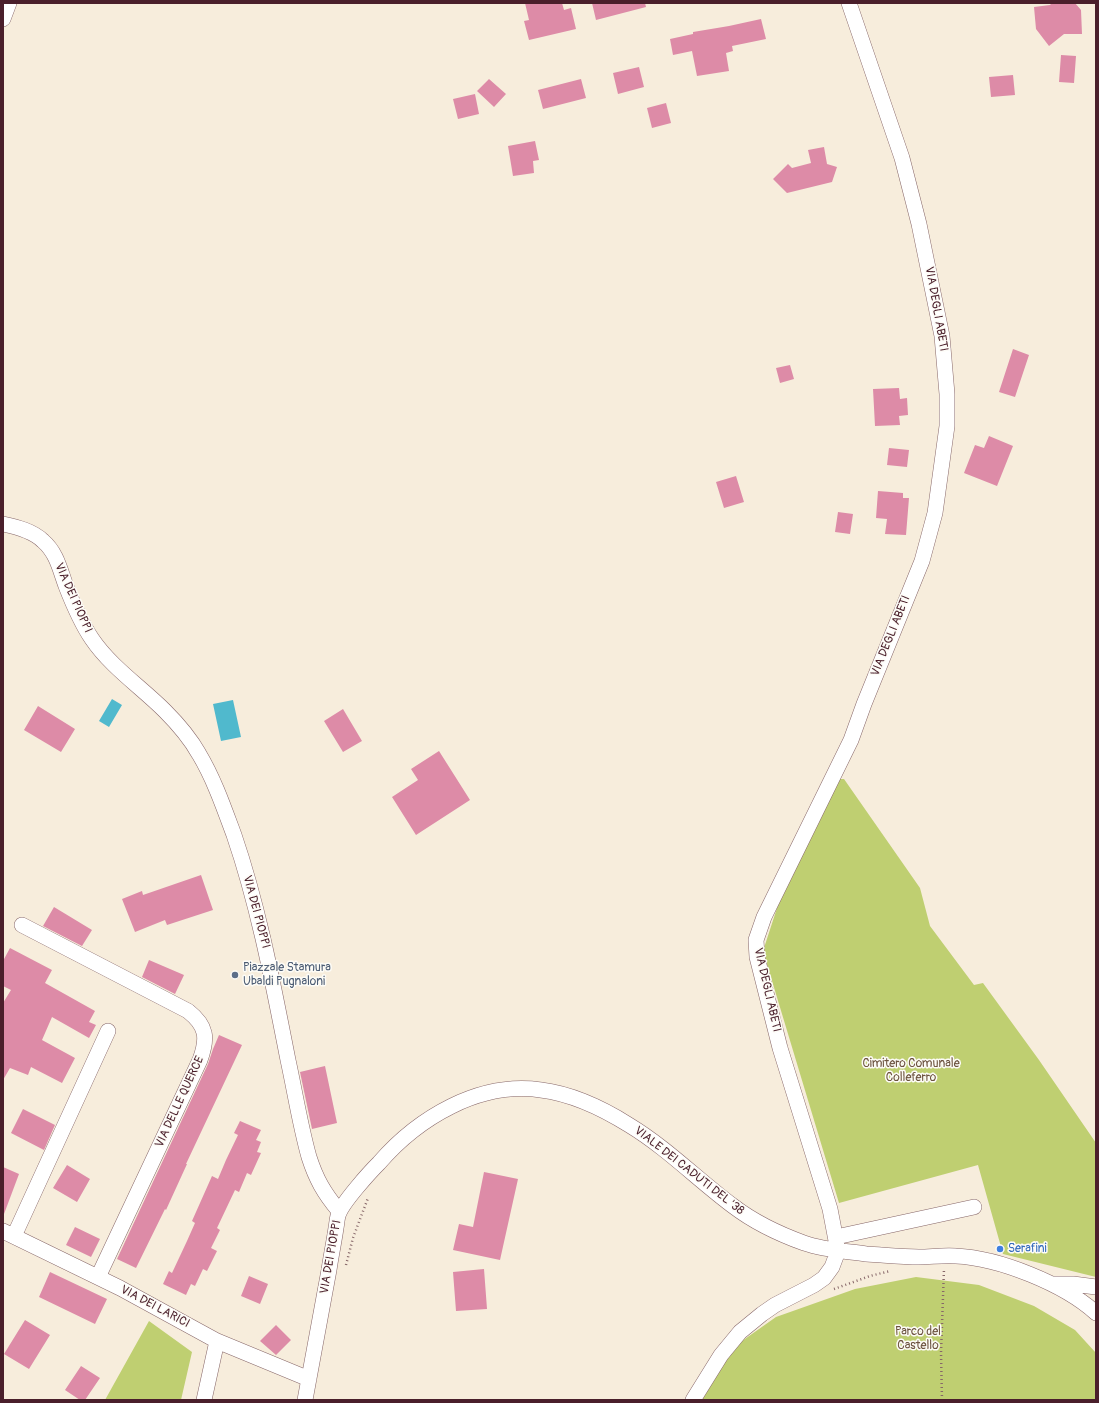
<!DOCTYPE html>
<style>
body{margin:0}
#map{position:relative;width:1099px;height:1403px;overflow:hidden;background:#f7eddc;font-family:Pangolin,sans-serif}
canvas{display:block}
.frame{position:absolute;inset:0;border:4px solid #4a1f2b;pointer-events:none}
</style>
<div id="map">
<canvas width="1099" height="1403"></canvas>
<div class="frame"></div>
</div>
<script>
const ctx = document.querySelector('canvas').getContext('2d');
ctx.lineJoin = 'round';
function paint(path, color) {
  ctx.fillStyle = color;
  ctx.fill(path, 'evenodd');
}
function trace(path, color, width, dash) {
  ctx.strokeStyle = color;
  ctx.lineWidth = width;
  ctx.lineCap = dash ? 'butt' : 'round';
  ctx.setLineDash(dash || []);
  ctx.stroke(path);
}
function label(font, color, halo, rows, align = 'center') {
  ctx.font = font + ' Pangolin,sans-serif';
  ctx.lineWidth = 3;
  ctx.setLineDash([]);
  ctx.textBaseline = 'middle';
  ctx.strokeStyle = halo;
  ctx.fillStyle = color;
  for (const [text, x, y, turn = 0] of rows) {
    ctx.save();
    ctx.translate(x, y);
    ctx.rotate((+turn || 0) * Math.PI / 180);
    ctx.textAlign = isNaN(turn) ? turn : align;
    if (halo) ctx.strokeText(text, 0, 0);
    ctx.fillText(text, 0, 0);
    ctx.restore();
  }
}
paint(new Path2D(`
 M837 779H844L920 888 930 926 974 985 983 983 1039 1060 1096 1143V1277L1003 1254 978 1165 839 1203 763 951 778 905Z
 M916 1277 979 1285 1034 1306 1075 1330 1096 1353V1400H702L716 1373 742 1341 776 1317 855 1289Z
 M149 1321 192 1352 181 1400H105Z`), '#bfcf71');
paint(new Path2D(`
 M112 699 122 705 109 727 99 721Z
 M233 700 241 737 221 741 213 704Z`), '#50b9cd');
paint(new Path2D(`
 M525 3H562L564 10 571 8 576 29 529 40 524 21 529 20Z
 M592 3H645L646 7 596 20Z
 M1052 3H1075L1081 10 1082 34H1064L1049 46 1036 29 1034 7 1050 5Z
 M761 19 766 39 732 46 733 51 726 53 729 71 697 76 692 51 673 55 670 39 693 34V32L729 26Z
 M1061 55 1076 56 1074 83 1059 82Z
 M639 67 644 87 618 94 613 73Z
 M1013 75 1015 95 991 97 989 77Z
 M489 79 506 94 494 107 477 91Z
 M581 79 586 98 543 109 538 90Z
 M475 94 479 114 458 119 453 99Z
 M666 103 671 123 652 128 647 108Z
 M535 141 539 160 533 161 534 173 513 176 508 146Z
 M824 147 827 164 837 167 832 182 787 193 773 179 788 164 792 168 811 163 808 150Z
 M1013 349 1029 355 1015 397 999 392Z
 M790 365 794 379 780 383 776 368Z
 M899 388 900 399 907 398 908 415 899 416 900 425 875 426 873 389Z
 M989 436 1013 446 997 486 964 473 975 445 984 448Z
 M889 448 909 450 907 467 887 465Z
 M736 476 744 502 724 508 716 482Z
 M878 491 903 493V498H909L906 535 885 534 887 519 876 518Z
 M838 512 853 514 850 534 835 532Z
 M38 706 75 729 61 752 24 730Z
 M343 709 362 741 343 752 324 721Z
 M439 751 470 800 416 835 392 797 418 780 411 769Z
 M201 875 213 910 167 925 165 920 135 932 122 899 142 891 143 895Z
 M54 907 92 930 82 946 43 926Z
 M10 948 52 970 45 983 95 1011 89 1022 96 1025 89 1038 52 1017 42 1040 75 1058 62 1083 31 1067 28 1075 10 1068 3 1080V1003L11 990 3 986V961Z
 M149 960 184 975 175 994 142 977Z
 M219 1035 242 1045 186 1164H187L166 1210 165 1209 136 1268 117 1259 208 1064 213 1049Z
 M325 1066 337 1123 312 1129 300 1072Z
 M23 1109 55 1125 44 1150 11 1133Z
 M240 1121 261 1130 256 1140 261 1142 257 1152 261 1153 251 1175 247 1173 239 1192 235 1190 217 1228 220 1230 211 1248 217 1251 207 1271 203 1269 195 1286 191 1284 186 1295 163 1284 169 1271 172 1273 187 1241 195 1223 192 1221 212 1176 218 1179 226 1160 238 1135 234 1133Z
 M67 1165 90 1179 77 1202 53 1188Z
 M3 1167 19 1174 4 1214H3Z
 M484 1172 518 1179 500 1260 453 1250 459 1224 473 1227Z
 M75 1227 100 1239 91 1257 66 1245Z
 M484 1269 487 1309 456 1311 453 1272Z
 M50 1272 107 1299 95 1324 39 1297Z
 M249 1276 268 1284 260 1304 241 1296Z
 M25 1320 50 1335 29 1369 4 1354Z
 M276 1325 291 1340 276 1355 260 1341Z
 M81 1366 100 1378 85 1400H80L65 1390Z`), '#dd8ba7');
const minor = new Path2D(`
 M3 19 9 3
 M3 524C17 527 33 531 43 541 57 553 60 570 66 586 73 604 81 623 92 639 111 667 141 687 165 711 178 724 190 738 199 754 214 779 224 808 234 835 259 908 273 984 288 1060 295 1092 300 1125 309 1157 316 1179 324 1193 339 1211
 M22 925 188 1011C207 1026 208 1038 200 1060L98 1277
 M3 1231 120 1288 217 1341 309 1379
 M14 1236 108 1031
 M836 1237 974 1207
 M1053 1284H1073L1096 1287
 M204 1400 217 1341
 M305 1400C313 1357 321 1313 329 1270 331 1256 334 1242 336 1228 337 1223 337 1217 339 1213 344 1201 369 1173 379 1163 418 1118 479 1081 541 1090 573 1094 602 1108 629 1125 667 1148 698 1180 733 1206 754 1222 779 1234 804 1243 824 1250 845 1251 866 1254 884 1255 901 1257 919 1257 931 1257 943 1255 956 1256 999 1258 1064 1284 1096 1313
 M693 1400 721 1355 740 1332 762 1314 775 1305 814 1285 824 1278 832 1267 838 1251 830 1209 780 1048 757 957 756 940 764 917 851 740 864 704 922 561 935 513 947 426V394L942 336 919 224 902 158 849 3`);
trace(minor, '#876769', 16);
trace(new Path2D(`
 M346 1265 353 1238 368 1198
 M834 1289 870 1276 890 1271
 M942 1400 941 1353 944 1269`), '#876769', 2.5, [1, 3]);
trace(minor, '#fff', 15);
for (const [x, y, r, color] of [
 [235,975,4,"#5c6f8a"],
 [1000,1249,4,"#3f7fe0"]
]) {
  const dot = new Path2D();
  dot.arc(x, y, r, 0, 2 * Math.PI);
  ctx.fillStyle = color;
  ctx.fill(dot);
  trace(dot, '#fdfcf7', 1.5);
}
label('12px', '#4a1f2b', '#fdfcf7', [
 ["VIA DEGLI ABETI",936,309,80],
 ["VIA DEI PIOPPI",73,598,66],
 ["VIA DEGLI ABETI",891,636,-68],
 ["VIA DEI PIOPPI",256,912,75],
 ["VIA DEGLI ABETI",767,990,77],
 ["VIA DELLE QUERCE",180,1102,-65],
 ["VIALE DEI CADUTI DEL '38",689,1171,38],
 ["VIA DEI PIOPPI",331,1257,-80],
 ["VIA DEI LARICI",155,1307,28]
]);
label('12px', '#4e5e75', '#fdfcf7', [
 ["Piazzale Stamura",243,968],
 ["Ubaldi Pugnaloni",243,982]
], 'left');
label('12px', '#6d5440', '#fdfcf7', [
 ["Cimitero Comunale",911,1064],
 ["Colleferro",911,1078],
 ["Parco del",918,1332],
 ["Castello",918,1346]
]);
label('12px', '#366cbe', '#fdfcf7', [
 ["Serafini",1008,1249]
], 'left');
</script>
